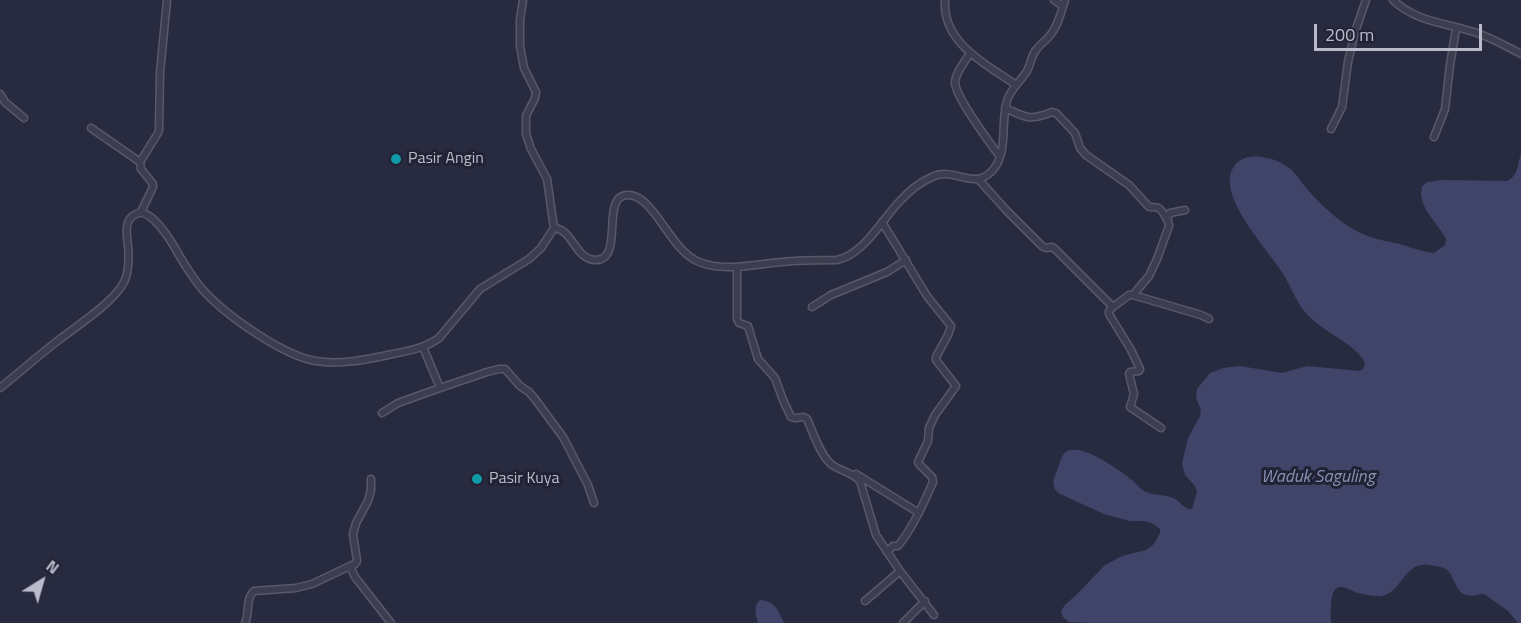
<!DOCTYPE html>
<style>
body{margin:0}
#map{position:relative;width:1521px;height:623px;overflow:hidden;background:#282b40;font-family:"Titillium Web",sans-serif}
canvas{display:block}
.north{position:absolute;left:12px;top:551px;width:60px;height:60px;-webkit-text-stroke:4px #212335;paint-order:stroke;rotate:37deg;font-size:16px;font-weight:700;line-height:24px;text-align:center;color:#b9baca}
.north::after{content:'';display:block;margin:auto;width:21px;height:27px;background:#b9baca;clip-path:polygon(50% 0,100% 100%,50% 72%,0 100%)}
.scale{position:absolute;left:1314px;top:24px;width:168px;height:27px;box-sizing:border-box;border:3px solid #b9baca;border-top:0;padding-left:8px;font-size:18px;line-height:21px;white-space:nowrap;color:#b9baca;-webkit-text-stroke:4px #212335;paint-order:stroke}
</style>
<div id="map">
<canvas width="1521" height="623"></canvas>
<div class="north">N</div>
<div class="scale">200 m</div>
</div>
<script>
const ctx = document.querySelector('canvas').getContext('2d');
ctx.lineJoin = 'round';
function paint(path, color) {
  ctx.fillStyle = color;
  ctx.fill(path, 'evenodd');
}
function trace(path, color, width, dash) {
  ctx.strokeStyle = color;
  ctx.lineWidth = width;
  ctx.lineCap = dash ? 'butt' : 'round';
  ctx.setLineDash(dash || []);
  ctx.stroke(path);
}
function label(font, color, halo, rows, align = 'center') {
  ctx.font = font + ' "Titillium Web",sans-serif';
  ctx.lineWidth = 6;
  ctx.setLineDash([]);
  ctx.textBaseline = 'middle';
  ctx.strokeStyle = halo;
  ctx.fillStyle = color;
  for (const [text, x, y, turn = 0] of rows) {
    ctx.save();
    ctx.translate(x, y);
    ctx.rotate((+turn || 0) * Math.PI / 180);
    ctx.textAlign = isNaN(turn) ? turn : align;
    if (halo) ctx.strokeText(text, 0, 0);
    ctx.fillText(text, 0, 0);
    ctx.restore();
  }
}
paint(new Path2D(`
 M1521 154V623H1518L1508 611 1484 594C1479 594 1472 597 1466 595 1455 592 1455 577 1447 570 1443 567 1435 566 1429 565 1404 561 1403 591 1382 596 1376 597 1360 594 1355 592 1349 590 1344 585 1337 588 1329 592 1331 615 1331 623H1095L1069 622 1063 617 1061 612 1064 606 1079 592 1105 565 1122 556 1146 550 1154 544 1160 533V529L1152 523 1144 521H1130L1104 514 1058 493C1050 484 1054 478 1058 468 1059 464 1061 459 1063 455 1076 437 1120 471 1132 480 1137 484 1141 490 1146 492 1155 496 1165 494 1173 498 1181 501 1182 509 1192 509L1197 492 1195 486 1185 475 1182 463 1188 438 1200 416 1201 410 1196 398 1197 389 1210 373 1223 368 1240 366 1282 373 1307 366 1360 371C1379 362 1337 337 1329 332 1320 326 1308 317 1302 308 1294 297 1289 283 1282 272 1267 248 1213 193 1235 165 1246 150 1276 157 1289 168 1296 173 1301 182 1307 189 1319 203 1335 218 1351 228 1370 239 1382 240 1403 245 1413 248 1423 252 1434 253L1445 245 1446 239C1437 221 1417 208 1422 186L1428 182 1443 180 1507 181C1519 175 1517 165 1521 154Z
 M760 600C775 601 778 610 784 623H758C756 615 753 606 760 600Z`), '#3f4468');
const street = new Path2D(`
 M523 0 520 20V46L524 68 536 92 535 98 526 116V134L531 149 547 179 554 228
 M945 0C942 43 986 64 1016 85
 M1054 0 1063 6
 M1393 0C1416 22 1446 23 1474 32 1490 37 1506 46 1521 54
 M970 53C965 62 955 73 955 83 956 98 990 143 1000 157
 M0 94 5 102 24 118
 M1005 108C1027 118 1029 121 1052 112L1056 113 1075 133 1080 148 1086 155 1129 185 1149 207C1150 207 1157 207 1158 208 1162 209 1169 222 1169 226L1157 259 1149 276 1133 295
 M91 128 140 162
 M1331 129 1342 107 1348 62 1355 32 1366 0
 M1434 137 1445 109 1450 65 1456 29
 M979 180 1007 211 1042 246 1046 248 1052 247 1055 249 1113 307 1109 311V314L1131 350 1140 369 1139 371 1130 372 1129 374 1134 394 1130 407 1161 428
 M141 212 153 187V184L141 169 140 162 158 133 159 130 160 73 167 0
 M1167 219 1170 213 1185 210
 M882 222 927 296 951 326 948 335 936 357V360L956 386 935 415 929 428 928 441 918 462 919 464 932 477 933 482C923 505 913 527 898 546H893L887 552
 M737 267V319L739 323 748 326 758 359 775 378 783 400 791 417 795 418 804 417 807 419C813 432 820 455 831 464 840 471 852 472 860 481L876 535 900 571 934 615
 M812 307 831 295 887 272 906 260
 M1113 307 1129 295H1133L1201 315 1209 319
 M423 347 440 388
 M0 388C20 372 39 355 60 339 78 325 114 302 124 282 129 272 129 257 128 246 127 235 123 220 136 214 151 206 173 244 179 255 186 267 193 278 202 289 224 314 283 356 316 361 339 365 365 360 388 355 406 351 424 349 439 338L480 289 529 259 541 248 554 228C573 229 575 260 596 260 626 259 598 192 630 195 655 198 670 249 697 261 723 273 755 264 782 262 801 260 819 260 837 260 863 255 882 220 899 202 908 192 920 182 932 177 954 166 973 191 992 171 1009 153 1000 124 1007 101 1010 89 1021 81 1027 71 1031 64 1031 56 1036 50 1040 44 1047 40 1051 34 1059 24 1061 12 1065 0
 M382 413 398 403 440 388 487 372 499 369H505L520 386 529 392 535 399 563 437 588 485 594 503
 M856 474 919 513
 M350 566 355 564 357 561 353 534 356 523 368 501 371 490V479
 M865 601 900 571
 M245 623C250 613 245 599 254 591L296 588 312 584 350 566 355 577 391 623
 M903 623 925 601`);
trace(street, '#57596a', 9);
trace(street, '#3c3e50', 6);
for (const [x, y, r, color] of [
 [396,159,6,"#0f9aa8"],
 [477,479,6,"#0f9aa8"]
]) {
  const dot = new Path2D();
  dot.arc(x, y, r, 0, 2 * Math.PI);
  ctx.fillStyle = color;
  ctx.fill(dot);
  trace(dot, '#212335', 2);
}
label('16px', '#b9baca', '#212335', [
 ["Pasir Angin",408,159],
 ["Pasir Kuya",489,479]
], 'left');
label('italic 18px', '#898fb3', '#212335', [
 ["Waduk Saguling",1318,478]
]);
</script>
